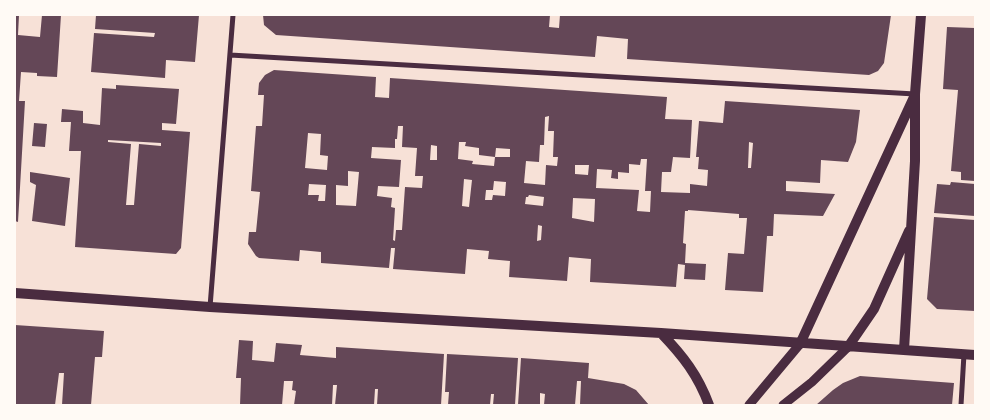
<!DOCTYPE html>
<style>
body{margin:0}
#map{position:relative;width:990px;height:420px;overflow:hidden;background:#f7e1d7;font-family:"Alegreya Sans",sans-serif}
canvas{display:block}
.frame{position:absolute;inset:0;border:16px solid #fffaf5;pointer-events:none}
</style>
<div id="map">
<canvas width="990" height="420"></canvas>
<div class="frame"></div>
</div>
<script>
const ctx = document.querySelector('canvas').getContext('2d');
ctx.lineJoin = 'round';
function paint(path, color) {
  ctx.fillStyle = color;
  ctx.fill(path, 'evenodd');
}
function trace(path, color, width, dash) {
  ctx.strokeStyle = color;
  ctx.lineWidth = width;
  ctx.lineCap = dash ? 'butt' : 'round';
  ctx.setLineDash(dash || []);
  ctx.stroke(path);
}
paint(new Path2D(`
 M15 15H19L18 35 40 37 42 15H61L57 77 37 76V73L21 72 19 101H25L18 222 15 221Z
 M96 15H199L195 62 166 60 165 78 91 72 94 33 154 37 155 33 95 29Z
 M263 15H550L549 27 559 28 560 15H891L884 63 878 71 869 75 627 59 628 39 597 36 595 57 276 35 264 25Z
 M947 27 975 28V181L961 180V172L951 171 958 90 943 89Z
 M274 70 376 77 375 97 389 98 390 78 667 97 665 119 692 120 690 158 673 157 671 172H662L661 192 690 193V184L707 186 708 170 698 169 699 157H696L699 121 723 123 725 101 860 110 856 142 848 162 821 160 820 183 786 181V191L835 194 823 216 774 214 773 236H767L763 292 725 290 728 253 744 254 747 218H739V214L688 210V211H685L683 243 686 244 685 263 706 264 705 280 684 279 685 265 678 264 676 287 590 282 591 259 569 257 567 281 509 277 510 261 488 259 489 251 467 249 465 274 393 269 395 248H391L389 268 321 263V252L300 250 299 261 259 258 256 256 248 244 249 232H256L260 192 251 191 256 126H262L264 95H258L259 83 265 75ZM549 116 548 131H554L553 157H558L557 166 546 165 545 185 524 183 526 161 539 162 540 145H544L545 117ZM398 126H403L402 147 417 148 415 176H423L422 188 405 187 402 230H396L395 241 393 240 395 208 391 207 392 198 377 196 378 186 399 187 401 160 371 158 372 147 395 148V139H397ZM308 133 321 134 320 155 328 156 327 170 305 168ZM459 142H466L465 146 479 148V155L495 157 496 148 510 149V157H495L494 166 472 164 473 161 458 159ZM749 142 753 143 751 168H748ZM431 145 437 146V160H430ZM641 159H647L645 191H651L650 212 637 211 639 190 596 188 597 169 612 170 611 178 618 179V172L629 173V164L640 165ZM575 165H589L588 175 575 174ZM348 171 359 172 356 206 336 205V185L348 186ZM464 179 472 180 469 207 462 206ZM494 181 506 182 505 196 493 195 492 200H485L486 190H493ZM309 184 326 185 325 201H318L319 195H308ZM529 195 544 197 543 206 525 204 526 197H528ZM573 198 595 199 594 222 572 218ZM538 225 542 226 541 240 537 241Z
 M116 85 179 89 176 124 162 123V130L190 132 181 248 176 254 75 247 81 151H69L71 122H61L62 109 83 111V123L100 125 102 88 116 89ZM108 140 161 143V146L139 144 134 205H126L131 144 108 142Z
 M34 123 47 124 45 147 32 146Z
 M30 172 70 178 65 226 32 221 36 185 30 182Z
 M951 182 975 184V216L934 213 937 184 950 185Z
 M934 217 975 220V311L937 309 927 299Z
 M15 325 104 331 102 357H95L91 405H62L64 373H59L55 405H15Z
 M239 340 253 341 252 360 274 362 276 343 302 345 300 355 336 358V347L444 354 441 405H377L378 389H375L374 405H335L337 385H333L332 405H294L296 391 292 390 293 381H284L282 405H240L241 378H236Z
 M447 354 518 358 515 405H493L494 394H491L490 405H448L449 392H445Z
 M521 358 589 363 588 378 624 384 636 390 649 405H580L581 381H577L575 405H544L545 394 540 393V405H518Z
 M860 376 954 383 952 405H816L833 390 843 383Z`), '#644757');
trace(new Path2D(`
 M230 55 915 94
 M210 307 233 15
 M961 405 964 354`), '#4a2c40', 5);
trace(new Path2D(`
 M749 405 800 344
 M783 405 812 382 848 347`), '#4a2c40', 9);
trace(new Path2D(`
 M15 293 210 307 661 333 975 355
 M661 333C683 356 698 375 709 405
 M800 344 914 97
 M848 347 874 309 909 231
 M904 350 915 161V94L921 15`), '#4a2c40', 10);
</script>
